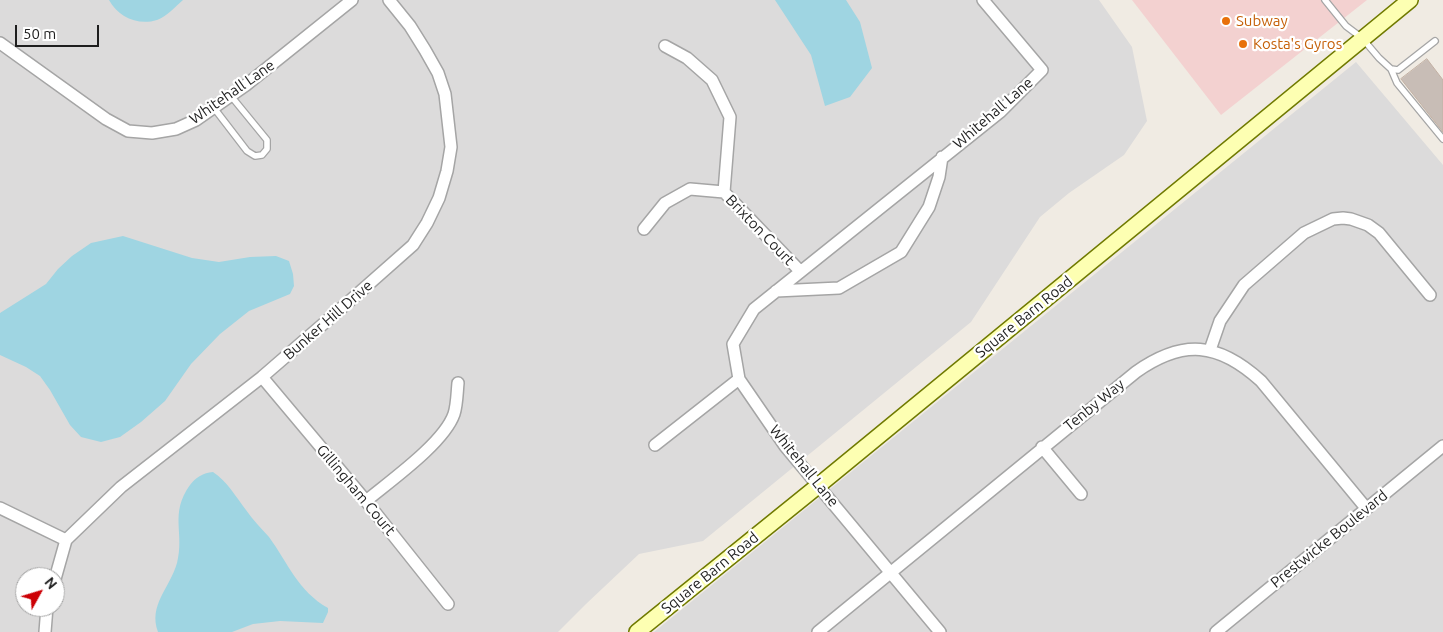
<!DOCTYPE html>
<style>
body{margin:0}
#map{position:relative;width:1443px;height:632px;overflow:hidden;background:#f0ebe3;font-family:Ubuntu,sans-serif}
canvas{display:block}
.north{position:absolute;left:15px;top:567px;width:50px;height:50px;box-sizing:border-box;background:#fff;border:1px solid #a5a5a5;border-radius:50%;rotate:51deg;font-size:14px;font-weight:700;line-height:20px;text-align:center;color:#1e1e1e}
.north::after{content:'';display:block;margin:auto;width:18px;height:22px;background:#cc0005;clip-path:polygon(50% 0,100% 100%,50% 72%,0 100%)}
.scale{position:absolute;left:15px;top:25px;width:84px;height:22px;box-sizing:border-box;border:2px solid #1e1e1e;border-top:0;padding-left:6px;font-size:15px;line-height:18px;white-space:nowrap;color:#1e1e1e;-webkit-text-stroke:4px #fff;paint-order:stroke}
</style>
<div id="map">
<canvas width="1443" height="632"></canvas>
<div class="north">N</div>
<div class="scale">50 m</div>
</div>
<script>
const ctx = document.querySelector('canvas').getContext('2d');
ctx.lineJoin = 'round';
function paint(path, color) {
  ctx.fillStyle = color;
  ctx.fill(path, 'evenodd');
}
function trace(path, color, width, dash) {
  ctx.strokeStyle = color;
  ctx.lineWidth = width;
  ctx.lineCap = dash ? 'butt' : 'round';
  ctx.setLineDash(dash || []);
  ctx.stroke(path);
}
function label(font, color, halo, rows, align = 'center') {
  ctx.font = font + ' Ubuntu,sans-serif';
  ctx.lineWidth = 4.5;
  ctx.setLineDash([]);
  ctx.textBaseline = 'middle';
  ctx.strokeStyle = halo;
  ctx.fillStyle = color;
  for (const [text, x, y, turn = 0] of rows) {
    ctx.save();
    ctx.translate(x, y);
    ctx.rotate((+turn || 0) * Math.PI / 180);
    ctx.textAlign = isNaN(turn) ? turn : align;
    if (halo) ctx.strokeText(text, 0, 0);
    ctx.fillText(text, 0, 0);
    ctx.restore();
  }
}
paint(new Path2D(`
 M0 0H1099L1132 47 1147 121 1124 155 1069 193 1040 217 971 322 703 541 639 554 586 604 558 632H0ZM25 577H55V607H25Z
 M1356 62 1443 165V632H654Z`), '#dcdbdb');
paint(new Path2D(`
 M1132 0H1367L1221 115Z`), '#f3d1d0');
paint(new Path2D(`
 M109 0H183C176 6 166 17 157 20 138 26 118 17 109 0Z
 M775 0H846L860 22 872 68 850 97 825 106 811 55Z
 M123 236 192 258 219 262 250 257 276 256 289 261 293 274 294 286 290 294 249 311 220 334 191 364 165 401 141 422 120 437 101 442 81 437 70 425 50 390 40 376 26 367 0 355V313L46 284 58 269 72 256 91 243Z
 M213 472C227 481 236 497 246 510 253 520 261 528 269 537 288 563 298 591 328 608V612L323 623 280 621 253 624 232 632H158C148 605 170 588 177 563 185 533 169 514 190 485 196 477 203 473 213 472Z`), '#9fd5e2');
const building = new Path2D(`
 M1427 59 1443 80V132L1401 79Z`);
paint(building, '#c8bdb6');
trace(building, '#c3b1a4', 1);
const lane = new Path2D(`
 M1325 0 1346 26 1362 38 1379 58 1391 69 1398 70 1435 41
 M1391 69 1397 83 1443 139
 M214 108 247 151 255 156 262 155 267 149V140L231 96`);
const street = new Path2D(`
 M0 43 106 119 128 131 152 133 176 129 196 120 246 85 352 0
 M665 46 687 58 712 80 730 117 724 192
 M644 229 665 203 690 189 724 192 800 271
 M776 291 839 288 901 252 929 207 939 177 942 157
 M1210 350 1220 321 1244 285 1304 233 1333 219 1343 218 1351 219 1368 225 1379 233 1430 295
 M262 377 366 501 448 604
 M655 445 739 379
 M1042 447 1081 494
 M366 501C390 481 444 443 454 414 457 405 457 393 458 383
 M0 508 66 540
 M55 579 66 540 121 487 262 377 344 306 413 245 427 223 439 198 447 171 451 147 445 94 438 73 425 50 410 26 389 0
 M45 632 47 607
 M818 632 1136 372C1183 339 1218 342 1261 381L1366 508
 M940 632 785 446 739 379 733 344 754 309 1000 112 1042 70 983 0
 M1216 632 1443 446`);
const secondary = new Path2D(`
 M637 632 819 485 1410 0`);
trace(lane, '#a5a5a5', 8);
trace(street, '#a5a5a5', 14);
trace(secondary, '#707a00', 18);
trace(lane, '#fff', 5.5);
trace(street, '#fff', 11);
trace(secondary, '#fdffb2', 15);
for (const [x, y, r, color] of [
 [1226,21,5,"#e8710a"],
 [1243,44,5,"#e8710a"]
]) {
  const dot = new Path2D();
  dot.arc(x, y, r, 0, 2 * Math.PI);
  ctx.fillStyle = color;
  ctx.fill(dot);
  trace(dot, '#fff', 2);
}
label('15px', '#c56008', '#fff', [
 ["Subway",1236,21],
 ["Kosta's Gyros",1253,44]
], 'left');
label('15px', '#1e1e1e', '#fff', [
 ["Whitehall Lane",232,92,-35],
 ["Whitehall Lane",993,113,-41],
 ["Brixton Court",760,230,46],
 ["Square Barn Road",1024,317,-39],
 ["Bunker Hill Drive",328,320,-41],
 ["Tenby Way",1094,405,-39],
 ["Whitehall Lane",804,466,51],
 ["Gillingham Court",356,490,50],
 ["Prestwicke Boulevard",1329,539,-39],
 ["Square Barn Road",710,573,-39]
]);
</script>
